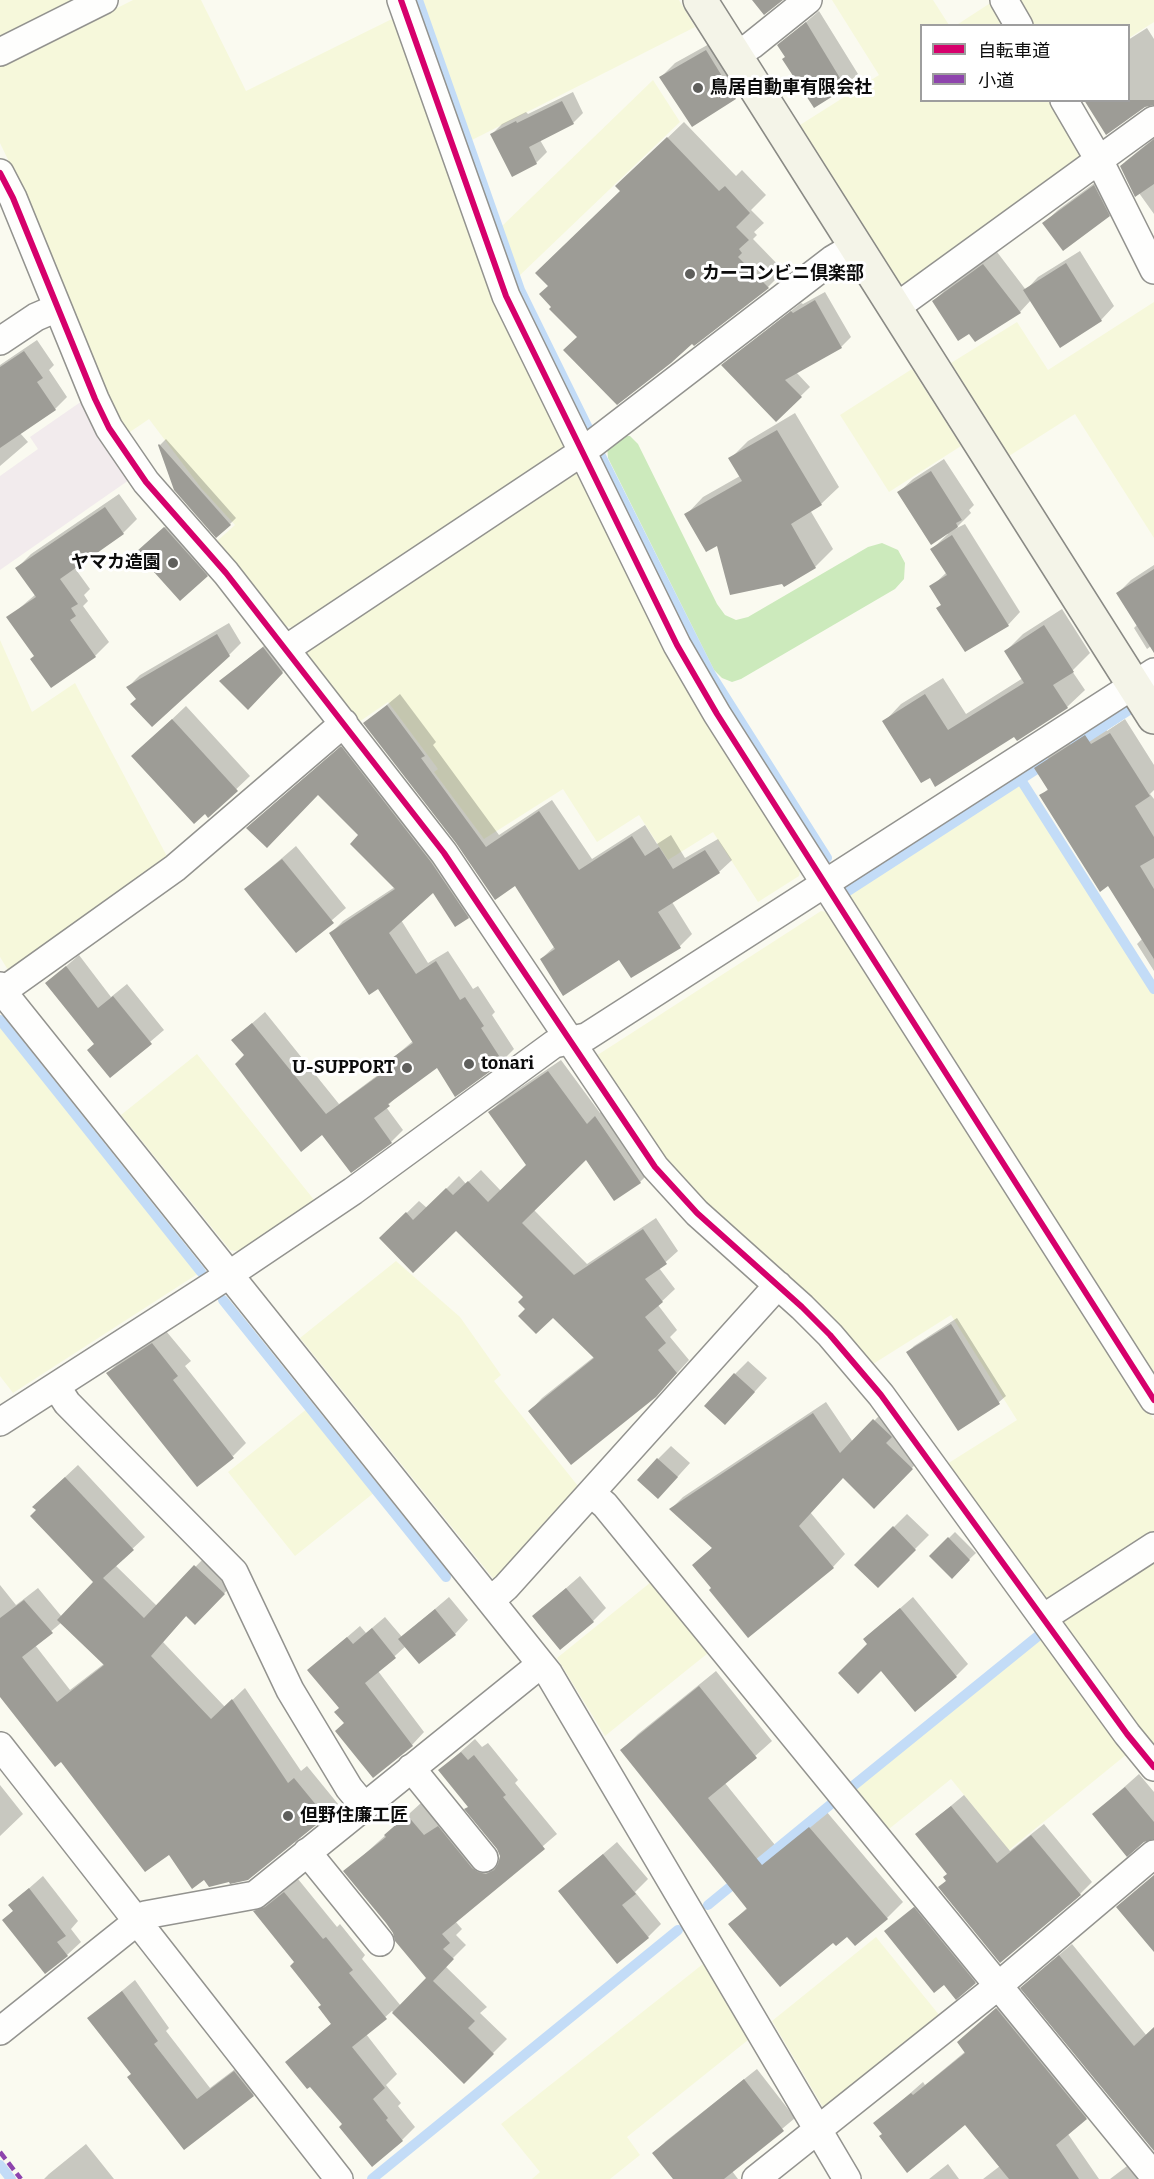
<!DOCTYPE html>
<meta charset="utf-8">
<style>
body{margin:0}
#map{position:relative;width:1154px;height:2179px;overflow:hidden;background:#fafaf0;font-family:Bitter,"Noto Sans JP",serif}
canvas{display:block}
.legend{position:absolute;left:920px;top:24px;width:210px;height:78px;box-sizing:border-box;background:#fff;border:2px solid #9e9e9e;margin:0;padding:8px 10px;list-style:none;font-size:18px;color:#0c0c0c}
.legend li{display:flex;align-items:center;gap:12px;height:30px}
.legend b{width:30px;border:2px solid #9e9e9e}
</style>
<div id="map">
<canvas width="1154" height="2179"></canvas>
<ul class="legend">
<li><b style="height:8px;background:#d6006c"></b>自転車道</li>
<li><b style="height:8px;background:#8e44ad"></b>小道</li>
</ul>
</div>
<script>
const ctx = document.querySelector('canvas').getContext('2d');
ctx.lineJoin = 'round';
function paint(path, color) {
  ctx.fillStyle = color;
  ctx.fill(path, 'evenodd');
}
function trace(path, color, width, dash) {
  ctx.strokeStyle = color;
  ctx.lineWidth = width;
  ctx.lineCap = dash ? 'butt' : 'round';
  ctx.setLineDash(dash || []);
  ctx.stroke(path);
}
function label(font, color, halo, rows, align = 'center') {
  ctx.font = font + ' Bitter,"Noto Sans JP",serif';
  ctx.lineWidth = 6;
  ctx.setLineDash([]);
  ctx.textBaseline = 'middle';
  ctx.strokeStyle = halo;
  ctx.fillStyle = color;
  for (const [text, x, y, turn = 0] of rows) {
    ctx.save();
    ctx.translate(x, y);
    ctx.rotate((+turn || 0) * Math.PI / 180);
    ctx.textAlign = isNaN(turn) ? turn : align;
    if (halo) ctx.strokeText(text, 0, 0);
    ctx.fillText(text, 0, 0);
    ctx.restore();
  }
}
paint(new Path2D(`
 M82 401 98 435 129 480 0 570V476L38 449 30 437Z`), '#f2ebed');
paint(new Path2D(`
 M0 0H76L0 38Z
 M133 0H201L246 91 396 17 566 441 563 452 296 628 285 626 216 542 235 525 201 488 149 419 127 434 107 394 24 193 0 143V67Z
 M420 0H679L695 27 470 141Z
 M832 0H933L949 25 922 26V100L1055 101 1088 156 910 285 900 283 800 125 879 75Z
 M995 0 1010 26H955Z
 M1013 0H1154V22L1129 38 1128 26 1028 25Z
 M653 80 680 122 518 277 501 227Z
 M1154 302V538L1075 414 1009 456 951 363 1017 322 1048 370Z
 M912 369 961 446 889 492 840 415Z
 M572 471 582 474 801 866 799 876 758 902 713 832 668 860 639 815 597 842 563 789 484 839 434 772 438 769 388 702 359 722 307 655 309 645Z
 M0 640 32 712 75 683 170 862 19 972 8 970 0 957Z
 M1020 783 1154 994V1381L847 900 849 893Z
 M821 911 831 913 1154 1420V1534L1055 1599 1043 1597 947 1464 1017 1420 951 1315 873 1364 811 1298 685 1182 665 1159 596 1056Z
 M0 1025 199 1273 13 1393 0 1376Z
 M197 1054 315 1201 241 1252 230 1250 121 1115Z
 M396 1261 460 1317 501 1375 494 1381 582 1491 496 1582 300 1338Z
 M308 1408 375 1492 295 1556 228 1472Z
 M1154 1563V1747L1062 1622Z
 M656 1578 713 1649 605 1736 557 1658Z
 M1041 1636 1127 1754 1009 1850 951 1779 884 1833 850 1792Z
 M876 1937 940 2016 824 2109 772 2021Z
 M703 1964 748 2040 627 2137 640 2155 610 2179H532L540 2172 501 2124Z`), '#f6f8db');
paint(new Path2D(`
 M617 436H630L638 444 717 604 725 615 736 620 748 617 868 547 882 543 898 550 905 563 904 579 895 589 741 679 732 682 722 678 714 670 608 458 607 445Z`), '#cceabc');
paint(new Path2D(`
 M819 11 858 74 845 86 814 106 779 45Z
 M1147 28 1154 39V103L1128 100V40Z
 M720 38 749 84 735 98 692 125 661 77 675 63Z
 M573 92 583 113 573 123 540 140 547 152 536 163 492 134 502 124 526 112 528 114Z
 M684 122 736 176 742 170 766 195 751 210 764 223 754 232 757 235 753 239 784 271 768 287 579 337 553 307 549 286 622 191 634 170Z
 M1154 138V214L1139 193 1125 162Z
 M1108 173 1122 202 1109 215 1044 223 1058 210Z
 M1080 251 1114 306 1101 320 1031 300 1020 312 934 301 947 288 997 252 1026 290 1038 277Z
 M825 292 851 337 841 347 796 372 810 387 776 420 723 365 801 303 803 304Z
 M37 340 54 365 49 370 67 397 55 409 20 433 28 442 0 466V365Z
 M795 413 839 487 821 504 810 510 833 549 815 567 785 585 718 543 686 515 703 497 740 476 730 459 748 441Z
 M166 439 236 518 230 524 159 446Z
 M944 459 974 505 969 510 971 513 955 529 965 524 1020 612 1008 625 942 604 931 587 947 572 932 549 948 534 899 492 913 479Z
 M119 494 137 519 123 533 74 567 90 589 84 595 88 601 83 606 109 642 95 656 52 686 36 656 8 618 36 594 17 568 31 554Z
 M179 514 220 562 207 575 138 552Z
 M1154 565V644L1147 649 1134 628 1138 624 1118 593 1131 580Z
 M1062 609 1090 653 1072 671 1085 690 1067 707 930 775 884 722 901 704 943 678 966 714 1023 678 1006 651 1023 634Z
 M229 623 241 643 229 655 138 699 128 687 140 675Z
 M270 641 288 666 248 707 221 681Z
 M400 694 436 742 433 745 499 835 552 800 592 859 645 825 657 844 671 835 685 858 718 839 732 860 719 872 672 902 692 934 680 946 620 958 541 959 555 946 516 884 458 843 365 723Z
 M186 706 250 776 208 816 147 743Z
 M1125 719 1154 765V790L1150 794 1154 799V971L1137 944 1143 938 1109 884 1041 796 1049 788 1036 768 1051 753 1100 721 1107 731Z
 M354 736 480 905 468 917 433 891 401 920 428 963 448 951 473 989 478 986 495 1012 492 1015 514 1049 502 1061 437 1066 402 1092 386 1107 403 1130 391 1142 322 1133 233 1040 265 1012 339 1104 390 1066 387 1063 413 1041 379 987 331 933 343 921 395 887 361 835 319 793 260 816Z
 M296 846 346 908 296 951 246 889Z
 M79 955 111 997 127 984 164 1030 110 1076 96 1044 47 983Z
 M561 1060 600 1113 608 1105 653 1169 640 1182 614 1199 586 1158 533 1209 587 1264 656 1218 678 1251 659 1268 675 1289 658 1305 677 1330 670 1337 689 1360 668 1383 530 1411 542 1398 595 1356 553 1316 527 1308 525 1297 456 1229 381 1238 419 1201 427 1208 459 1176 466 1184 481 1170 501 1191 528 1165 490 1112 502 1100Z
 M957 1318 1006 1396 999 1402 958 1429 908 1352 914 1346Z
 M166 1331 191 1361 185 1366 246 1443 233 1456 108 1373 121 1360Z
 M748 1361 767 1378 738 1410 735 1374Z
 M826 1402 853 1442 887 1408 924 1455 887 1495 843 1477 810 1512 845 1554 833 1567 713 1588 694 1565 713 1547 671 1509 683 1497Z
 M671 1446 690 1463 671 1484 658 1459Z
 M78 1465 145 1537 115 1565 157 1606 208 1554 236 1581 208 1610 187 1615 163 1642 225 1707 245 1688 301 1771 307 1766 338 1804 325 1816 205 1878 169 1853 61 1760 0 1696V1585L16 1605 38 1588 62 1617 95 1582 47 1494ZM62 1622 105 1663 70 1690 35 1645Z
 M907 1514 929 1535 878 1586 856 1565Z
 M955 1532 976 1553 952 1576 931 1556Z
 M580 1576 606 1608 593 1621 534 1616Z
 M449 1597 468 1620 455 1634 406 1646 378 1671 424 1732 412 1745 345 1723 341 1708 309 1670 360 1626 366 1633 385 1617 402 1637Z
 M913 1597 968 1664 956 1676 869 1644 865 1639Z
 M716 1671 772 1741 725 1783 779 1850 826 1811 903 1902 887 1918 833 1941 730 1924 748 1907 622 1750 638 1734Z
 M475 1739 482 1747 488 1743 518 1780 515 1783 557 1834 455 1921 462 1929 456 1935 466 1945 445 1966 487 2007 480 2013 507 2039 464 2082 392 2011 366 2034 397 2074 386 2085 401 2103 398 2106 415 2127 402 2140 344 2124 310 2085 287 2062 332 2023 296 1962 255 1911 268 1898 280 1894 298 1879 337 1927 340 1924 365 1955 362 1959 401 2006 428 1978 394 1932 345 1872 421 1803 438 1823 452 1814 492 1860 500 1861 501 1856 498 1848 469 1806 440 1770Z
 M1139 1774 1154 1792V1829L1094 1814Z
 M0 1785 23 1814 0 1836Z
 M964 1795 1010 1851 1044 1824 1092 1882 1080 1894 940 1887 947 1880 949 1874 917 1834Z
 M617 1842 648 1879 635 1892 661 1924 648 1937 560 1891Z
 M43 1876 78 1921 71 1929 81 1942 67 1955 4 1920 14 1910 10 1905Z
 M928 1895 988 1969 975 1982 944 1983 886 1932Z
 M1072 1944 1147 2036 1154 2029V2149L1034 1976Z
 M135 1980 169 2028 166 2031 210 2088 247 2060 265 2083 253 2095 185 2148 133 2074 89 2018Z
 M1009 1997 1098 2107 1068 2134 1099 2179H983L1000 2166 965 2123 883 2134 875 2124 923 2082 925 2085 966 2051 959 2042Z
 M757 2069 795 2118 732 2171 738 2179H675L654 2153 666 2141Z
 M86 2144 114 2179H44L49 2174Z
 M1139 2157 1154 2179H1110Z
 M948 2164 959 2179H929Z`), '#0003');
trace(new Path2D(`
 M418 0 520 290 589 430
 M600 454 710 673 827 858
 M1075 745 1129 710
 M1021 780 1154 989
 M846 889 848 891 1046 763
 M0 1020 201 1272
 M223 1300 446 1577
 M848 1790 1038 1636
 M708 1905 836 1800
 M0 2165 11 2179
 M372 2179 678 1930`), '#c3dcf7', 10);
paint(new Path2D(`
 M752 0H783L764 15Z
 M806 22 846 88 814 108 782 59 785 57 777 45Z
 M706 50 736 99 692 127 659 77Z
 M1084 100H1154V105L1145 107 1106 135Z
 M562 101 574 124 529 147 537 164 512 177 490 134 516 121 517 123Z
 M667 137 719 191 725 186 750 213 736 227 749 240 739 249 742 253 738 257 769 288 694 346 692 344 671 363 617 405 563 350 577 337 549 309 551 307 539 294 548 286 535 273 620 191 615 186Z
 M1154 139V184L1135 197 1120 166Z
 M1094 185 1110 216 1063 251 1042 223Z
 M1066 263 1102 321 1060 348 1023 290Z
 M983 264 1021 313 975 342 969 334 958 341 932 301Z
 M815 300 842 348 785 380 802 397 776 422 721 365 791 311 793 313Z
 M24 351 43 378 37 382 56 410 0 448V367Z
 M777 430 822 505 791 524 816 568 784 587 782 584 730 595 717 546 706 552 684 514 742 481 728 458Z
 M159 444 231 525 216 538 174 490 158 445Z
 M931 471 962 520 956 523 958 527 931 545 897 492Z
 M105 507 124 534 60 579 78 604 71 608 76 616 70 620 96 657 51 688 30 659 34 656 6 617 36 597 15 568Z
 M164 527 208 576 180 601 136 552Z
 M952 535 1009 626 965 652 936 608 941 605 929 586 947 575 930 549Z
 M1154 569V653L1116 593Z
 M1044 625 1074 672 1053 685 1068 708 1017 741 1014 737 935 787 930 778 921 783 882 721 925 694 948 730 1024 683 1004 651Z
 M217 634 230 656 152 727 130 704 136 699 126 687Z
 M263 647 283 673 248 710 219 681Z
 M387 705 425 756 421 758 486 847 539 811 579 870 632 836 645 856 659 847 673 869 705 850 720 873 658 912 681 948 631 978 619 960 563 996 540 959 555 949 515 886 495 900 456 843 363 723Z
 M172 719 238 791 208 818 205 814 194 824 131 756Z
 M1110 733 1150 796 1135 806 1154 837V858L1140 866 1154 889V959L1108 886 1100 892 1039 795 1048 790 1034 768 1085 735 1091 744Z
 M341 746 431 862 469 918 455 927 433 893 389 933 416 974 436 961 460 1000 465 997 484 1026 481 1028 503 1062 455 1097 437 1068 388 1104 390 1106 374 1118 392 1143 351 1173 322 1135 301 1152 235 1064 244 1055 231 1040 252 1023 326 1114 389 1068 385 1063 413 1043 378 989 369 995 329 933 395 889 350 844 358 835 318 795 267 848 246 828Z
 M282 859 334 923 296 953 244 889Z
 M66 966 98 1008 113 996 152 1044 110 1078 87 1050 94 1044 45 983Z
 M548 1071 587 1124 595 1116 641 1183 614 1201 586 1160 522 1223 574 1275 643 1229 667 1264 645 1279 663 1302 645 1317 666 1343 658 1350 677 1373 656 1397 571 1465 528 1411 594 1358 553 1318 536 1334 518 1316 525 1309 518 1302 523 1297 456 1231 413 1273 379 1238 406 1212 413 1220 446 1188 453 1195 468 1181 488 1202 526 1165 488 1112Z
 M951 1324 1000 1404 958 1431 906 1352Z
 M152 1343 178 1376 173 1380 234 1458 197 1487 106 1373Z
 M734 1373 755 1392 725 1425 704 1406Z
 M813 1413 840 1453 873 1419 892 1437 886 1443 913 1469 874 1509 843 1478 799 1526 834 1568 748 1638 709 1590 711 1588 692 1565 712 1548 669 1509Z
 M657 1458 678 1477 658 1499 637 1480Z
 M65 1477 134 1550 103 1578 144 1618 194 1565 225 1594 195 1625 186 1616 151 1656 211 1719 232 1699 288 1783 294 1778 326 1817 248 1880 230 1884 229 1882 209 1887 204 1880 192 1889 169 1855 145 1872 61 1762 55 1767 0 1697V1618L24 1600 53 1633 22 1657 57 1702 104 1665 57 1620 93 1582 30 1516 36 1510 32 1507Z
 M893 1526 916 1550 878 1588 854 1565Z
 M948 1537 970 1560 952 1579 929 1556Z
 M566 1588 594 1622 560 1650 532 1616Z
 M900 1608 957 1677 915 1712 881 1671 858 1694 838 1673 867 1644 863 1639Z
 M435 1609 456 1635 419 1664 398 1639Z
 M372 1628 396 1658 365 1683 413 1746 373 1778 335 1731 344 1723 334 1712 339 1708 307 1670 347 1637 353 1644Z
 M699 1686 757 1758 708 1798 762 1865 809 1827 888 1919 855 1946 847 1937 836 1946 833 1943 780 1987 728 1924 747 1909 620 1750Z
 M461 1752 468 1760 474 1755 506 1795 503 1797 545 1849 442 1934 450 1943 443 1949 454 1959 433 1981 475 2021 468 2028 494 2054 464 2084 392 2013 426 1978 395 1941 393 1933 386 1923 343 1871 386 1837 384 1835 407 1815 424 1835 438 1826 472 1868 478 1872 486 1874 494 1870 498 1864 500 1856 497 1849 464 1809 468 1807 438 1770Z
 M1125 1787 1154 1822V1839L1144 1842 1127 1857 1092 1814Z
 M951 1806 997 1863 1031 1835 1081 1895 1000 1963 938 1887 946 1881 943 1877 947 1874 915 1834Z
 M603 1854 636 1894 622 1905 649 1938 617 1964 558 1891Z
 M1154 1875V1952L1116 1907Z
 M29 1888 66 1936 57 1942 68 1956 45 1974 2 1920 13 1911 8 1905Z
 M284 1892 323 1939 326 1937 353 1970 349 1973 387 2019 352 2047 385 2088 373 2099 388 2118 386 2120 403 2141 372 2167 339 2127 342 2124 310 2087 307 2089 285 2062 331 2024 318 2007 321 2005 290 1966 294 1962 253 1911 265 1907Z
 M914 1907 976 1983 956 2000 944 1985 934 1993 884 1931Z
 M1059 1955 1134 2046 1154 2027V2151L1020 1988Z
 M122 1991 158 2041 154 2044 197 2099 234 2071 254 2096 184 2150 127 2077 131 2074 87 2018Z
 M996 2008 1087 2119 1056 2145 1079 2179H1009L965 2125 907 2173 879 2136 882 2134 873 2123 911 2093 913 2095 965 2053 957 2042Z
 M744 2079 784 2131 724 2179H673L652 2153Z`), '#9d9c96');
const street = new Path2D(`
 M401 0 506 296 677 645 717 714 1154 1400
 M1004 0 1019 26
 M0 52 104 0
 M735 56 752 45 808 0
 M1064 100 1099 160 1154 270
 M0 173 13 198 95 399 109 428 146 482 226 573 444 853 655 1167 697 1213 802 1307 830 1335 881 1395 1127 1734 1154 1767
 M895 308 1154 120
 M0 341 36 317 57 308
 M286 649 582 452 833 259 855 246
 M0 986 10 1001 549 1674 847 2179
 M0 993 175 868 344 723
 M56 1386 67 1403 234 1572 290 1690 349 1788 364 1806
 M0 1422 230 1274 353 1191 554 1044 586 1037 1154 672
 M591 1493 605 1505 1154 2176
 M491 1600 506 1587 778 1285
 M1043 1618 1154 1546
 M0 1746 339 2179
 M411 1768 484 1858
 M307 1852 380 1942
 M0 2031 145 1915 255 1895 541 1664
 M756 2179 998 1986 1154 1854`);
const secondary = new Path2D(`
 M700 0 1154 717`);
trace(street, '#93938f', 30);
trace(secondary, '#8a8a85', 36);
trace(street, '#fefefd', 27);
trace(secondary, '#f4f4e8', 33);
trace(new Path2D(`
 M0 2152 21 2179`), '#8e44ad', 4.5, [9, 4.5]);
trace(new Path2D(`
 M401 0 506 296 677 645 717 714 1154 1400
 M0 173 13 198 95 399 109 428 146 482 226 573 444 853 655 1167 697 1213 802 1307 830 1335 881 1395 1127 1734 1154 1767`), '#d6006c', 6);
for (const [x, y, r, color] of [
 [698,88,6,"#5f5f5c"],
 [690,274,6,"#5f5f5c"],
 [173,563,6,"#5f5f5c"],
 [469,1064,6,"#5f5f5c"],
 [407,1068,6,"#5f5f5c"],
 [288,1816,6,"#5f5f5c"]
]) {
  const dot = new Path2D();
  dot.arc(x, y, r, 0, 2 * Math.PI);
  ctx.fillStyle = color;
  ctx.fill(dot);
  trace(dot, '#fff', 2);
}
label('bold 18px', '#0c0c0c', '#fff', [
 ["鳥居自動車有限会社",710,88],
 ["カーコンビニ倶楽部",702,274],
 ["ヤマカ造園",161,563,"right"],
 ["tonari",481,1064],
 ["U-SUPPORT",395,1068,"right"],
 ["但野住廉工匠",300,1816]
], 'left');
</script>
